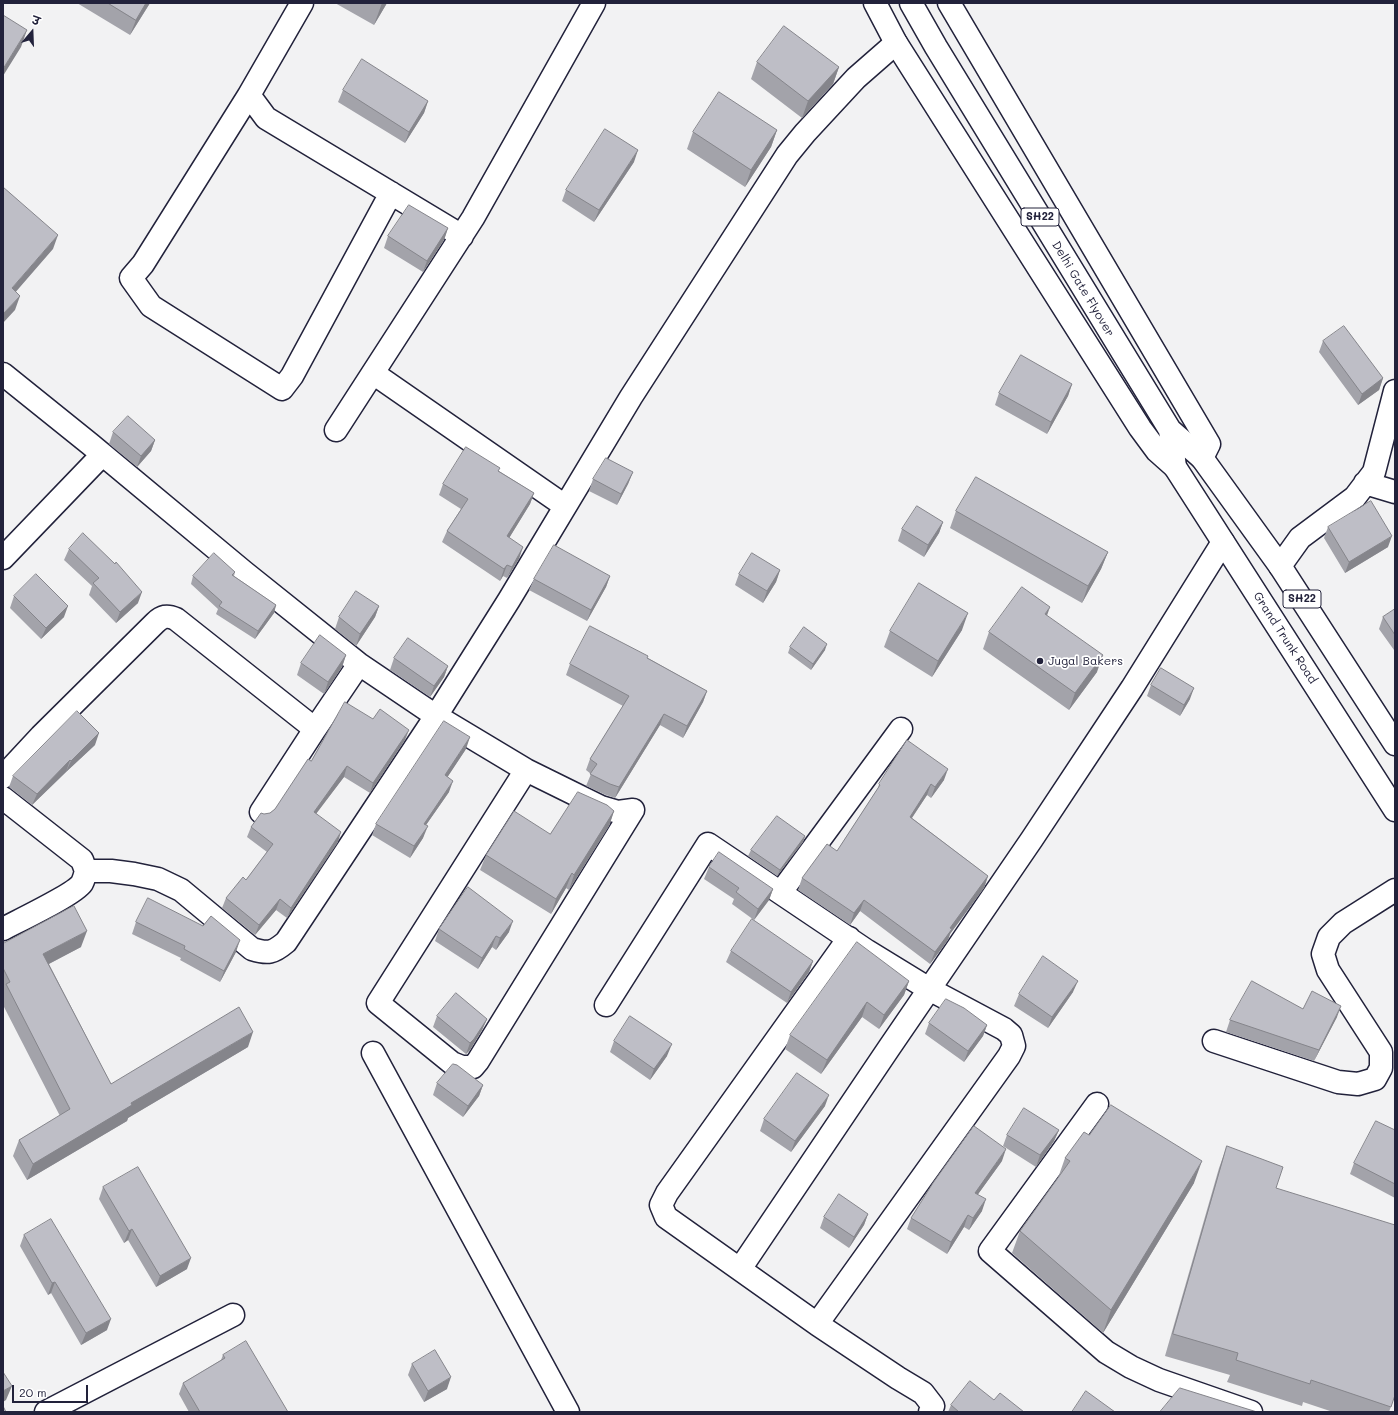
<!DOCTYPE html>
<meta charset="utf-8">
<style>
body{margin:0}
#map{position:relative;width:1398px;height:1415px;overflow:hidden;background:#f2f2f3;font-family:Mali,"Playpen Sans Deva",sans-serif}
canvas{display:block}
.frame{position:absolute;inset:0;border:4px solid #22223b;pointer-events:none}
.north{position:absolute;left:12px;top:12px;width:40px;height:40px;-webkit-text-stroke:3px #fff;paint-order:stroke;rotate:19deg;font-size:11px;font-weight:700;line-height:16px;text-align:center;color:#22223b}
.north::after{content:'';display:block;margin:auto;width:14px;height:18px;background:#22223b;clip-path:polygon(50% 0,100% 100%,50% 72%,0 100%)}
.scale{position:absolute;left:12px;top:1385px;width:76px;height:18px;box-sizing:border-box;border:2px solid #22223b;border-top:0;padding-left:5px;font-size:12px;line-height:14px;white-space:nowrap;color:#22223b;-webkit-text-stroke:3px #fff;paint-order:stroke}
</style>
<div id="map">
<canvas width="1398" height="1415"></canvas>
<div class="frame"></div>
<div class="north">उ</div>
<div class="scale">20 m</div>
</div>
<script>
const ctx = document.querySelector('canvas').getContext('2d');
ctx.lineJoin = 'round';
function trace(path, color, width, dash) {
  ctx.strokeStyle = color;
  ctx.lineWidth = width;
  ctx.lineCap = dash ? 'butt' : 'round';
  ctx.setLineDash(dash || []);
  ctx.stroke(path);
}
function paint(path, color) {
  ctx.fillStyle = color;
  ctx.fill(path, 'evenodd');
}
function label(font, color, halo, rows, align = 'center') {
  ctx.font = font + ' Mali,sans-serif';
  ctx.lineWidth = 3.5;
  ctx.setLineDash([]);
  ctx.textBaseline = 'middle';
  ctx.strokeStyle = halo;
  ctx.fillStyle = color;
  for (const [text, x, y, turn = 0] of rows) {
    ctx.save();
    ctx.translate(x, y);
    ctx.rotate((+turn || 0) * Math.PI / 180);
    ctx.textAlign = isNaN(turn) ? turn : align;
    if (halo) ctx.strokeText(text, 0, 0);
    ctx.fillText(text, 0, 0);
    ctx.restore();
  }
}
const minor = new Path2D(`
 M302 3 249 95 266 118 462 236
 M249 95 143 264 131 278 151 306 282 389 292 376 391 193
 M373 373 565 506
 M3 374 90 444 244 572 359 664 436 716 526 770 601 807 618 812 633 810
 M336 430 473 218 594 3
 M1365 483 1395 492
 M3 558 102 455
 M1280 566 1300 538 1355 497 1374 472 1395 391
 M315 729 359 664
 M526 770 378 1003 452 1063 462 1067H473L478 1061 633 810
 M3 777 41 736 155 623C162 616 167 615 176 619L315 729 261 812
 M3 798 82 860 86 871C85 875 84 879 82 883 75 894 18 921 3 929
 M86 871H111L134 874 158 879 181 890 252 949C268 954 273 953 286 942L436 716 509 600 631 397 787 155 805 133 856 78 896 43
 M781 892 901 729
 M849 938 667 1193 661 1205 666 1217 817 1324 898 1378 923 1393 933 1406 930 1412
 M606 1005 708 844 867 951 929 989 1004 1029 1011 1035 1014 1046 1009 1056 817 1324
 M1214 1041 1338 1082 1358 1084 1375 1079 1381 1068V1052L1328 970 1323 954 1329 937 1343 923 1395 890
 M373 1053 568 1412
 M1097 1104 990 1251 1106 1352 1131 1367 1159 1380 1251 1412
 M740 1269 889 1048 1032 839 1132 688 1223 542
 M46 1412 233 1315`);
const major = new Path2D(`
 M875 3 896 43 1140 428 1157 451 1175 467
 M949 3 1209 444 1202 458`);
const highway = new Path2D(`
 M911 3 936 47 1170 430 1202 458 1280 566 1395 744
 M1170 430 1175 467 1395 810`);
trace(minor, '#22223b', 25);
trace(major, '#22223b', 25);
trace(highway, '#22223b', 25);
trace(minor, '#fff', 22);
trace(major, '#fff', 22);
trace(highway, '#fff', 22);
paint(new Path2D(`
 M77 3H150L130 35Z
 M335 3H387L374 25Z
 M757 62 839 67 833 84 802 118 751 79Z
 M343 90 428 101 424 113 405 143 338 102Z
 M777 130 771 147 745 187 687 149 693 132Z
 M634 162 594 222 562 201 566 190Z
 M448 228 444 240 423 272 384 248 388 236Z
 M1323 341 1383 378 1379 390 1358 405 1319 352Z
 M1072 384 1068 396 1047 434 995 405 999 393Z
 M113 432 155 440 151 451 137 467 109 444Z
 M499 471 534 493 530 504 509 538 519 559 507 578 503 576 500 581 442 542 447 531 461 509 439 495 443 484Z
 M633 472 628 484 617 505 589 491 593 479Z
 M956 511 1108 552 1101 569 1082 603 950 528Z
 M943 522 939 533 924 557 898 541 902 529Z
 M1328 527 1388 547 1345 573 1324 538Z
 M69 549 115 564 138 603 116 623 89 595 92 586 64 560Z
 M780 570 776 582 763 603 735 585 739 574Z
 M235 572 234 576 276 605 274 613 255 639 216 614 218 609 191 584 193 576Z
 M610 576 606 587 587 621 529 590 534 579Z
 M14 596 64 617 41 639 10 608Z
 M379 606 375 617 356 646 335 629 339 617Z
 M1395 609V649L1394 650 1379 629 1383 617Z
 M962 630 932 677 884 647 890 631Z
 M989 632 1097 672 1069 710 983 649Z
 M790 647 825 650 811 670 788 653Z
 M346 655 342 667 324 694 297 675 301 663Z
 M394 658 448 666 444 677 430 697 390 670Z
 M648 658 707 691 703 702 683 738 660 725 615 798 606 795 586 786 591 774 586 770 590 759 623 706 566 675 570 664Z
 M1151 685 1190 699 1180 716 1147 696Z
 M405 740 370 793 344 777 316 813 338 842 287 918 276 910 255 935 222 908 226 898 246 880 267 852 247 837 251 827 270 813 275 809 311 761Z
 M95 745 66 772 32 805 9 787 13 776Z
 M466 749 447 777 449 792 426 825 423 838 410 858 372 835 376 824Z
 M944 780 931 798 927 795 912 818 988 876 984 888 950 934 948 940 930 964 860 911 850 925 798 890 802 878 837 851 878 788 879 784Z
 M614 811 609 826 569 890 566 888 551 914 480 870 486 855 550 834Z
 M805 836 803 842 777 876 748 856 751 850Z
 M709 867 773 889 769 900 754 920 732 904 734 899 704 879Z
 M136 922 203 926 236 952 220 982 180 960 181 958 132 934Z
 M439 929 509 932 496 950 492 947 478 969 435 941Z
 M3 944 81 947 49 964 111 1084 248 1047 128 1118 127 1121 27 1180 13 1156 19 1140 60 1116 3 1005Z
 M731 951 813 961 809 972 787 1003 726 962Z
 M909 981 904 995 879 1029 862 1017 821 1074 785 1049 790 1035Z
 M1073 992 1048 1028 1014 1006 1019 994Z
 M1303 1009 1337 1017 1314 1061 1226 1032 1230 1020Z
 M437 1016 487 1019 482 1030 470 1050 466 1054 433 1027Z
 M929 1023 987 1025 983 1036 964 1062 925 1034Z
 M614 1041 667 1056 650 1080 610 1052Z
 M1395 1058V1067L1394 1066V1062Z
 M437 1083 483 1085 479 1096 463 1117 433 1095Z
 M825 1106 791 1152 760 1131 764 1119Z
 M1059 1130 1054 1141 1036 1167 1003 1146 1007 1135Z
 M1395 1130V1198L1350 1174 1354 1163Z
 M1089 1135 1194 1183 1103 1333 1012 1253 1020 1231 1058 1178 1065 1158Z
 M1227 1146 1276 1188 1395 1395 1389 1412H1333L1303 1402 1302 1406 1227 1382 1230 1375 1165 1356 1219 1168Z
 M1002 1161 978 1194 982 1211 969 1230 964 1227 947 1254 907 1229 911 1218Z
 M103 1187 187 1269 156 1287 128 1240 124 1243 99 1199Z
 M868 1214 864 1225 849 1248 820 1228 824 1217Z
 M24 1235 107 1330 81 1345 51 1293 48 1295 20 1246Z
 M223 1355 288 1412H189L179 1394 183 1383 221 1360Z
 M412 1364 447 1389 424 1402 408 1375Z
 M994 1400 1024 1412H948L951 1405Z`), '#a3a3aa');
paint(new Path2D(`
 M146 3H150L130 35 136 20Z
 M382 3H387L374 25Z
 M27 30 21 47 3 76V69Z
 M839 67 833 84 802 118 808 101Z
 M428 101 424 113 405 143 409 132Z
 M777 130 771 147 745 187 751 170Z
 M638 150 634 162 594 222 599 210Z
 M448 228 444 240 423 272 427 261Z
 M58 235 53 249 7 302 12 288Z
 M20 296 15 310 3 323V314Z
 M1383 378 1379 390 1358 405 1362 394Z
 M1072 384 1068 396 1047 434 1051 422Z
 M155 440 151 451 137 467 141 456Z
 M633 472 628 484 617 505 621 494Z
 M534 493 530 504 503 548 507 536Z
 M943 522 939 533 924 557 928 545Z
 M1392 536 1388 547 1345 573 1349 562Z
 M523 547 519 559 507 578 512 567Z
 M1108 552 1101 569 1082 603 1088 586Z
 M507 565 503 576 500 581 504 569Z
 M780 570 776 582 763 603 767 591Z
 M610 576 606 587 587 621 591 610Z
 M142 592 138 603 116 623 120 612Z
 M276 605 274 613 255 639 258 631Z
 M68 606 64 617 41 639 46 628Z
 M379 606 375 617 356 646 360 634Z
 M1050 607 1044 624 1045 614Z
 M968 613 962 630 932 677 938 661Z
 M827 644 825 650 811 670 813 664Z
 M346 655 342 667 324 694 328 682Z
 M1103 655 1097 672 1069 710 1075 693Z
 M448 666 444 677 430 697 434 686Z
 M1194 688 1190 699 1180 716 1184 705Z
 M707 691 703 702 683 738 687 726Z
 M664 714 660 725 615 798 619 787Z
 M409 730 405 740 370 793 373 783Z
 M99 733 95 745 66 772 71 761Z
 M470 737 466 749 441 787 445 775Z
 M70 760 66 772 32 805 37 794Z
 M347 766 344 777 310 822 314 812Z
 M948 769 944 780 931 798 935 787Z
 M453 781 449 792 419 835 424 824Z
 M931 784 927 795 905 828 910 817Z
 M614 811 609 826 569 890 574 875Z
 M428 826 423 838 410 858 414 846Z
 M341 832 338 842 287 918 291 908Z
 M805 836 803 842 777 876 780 870Z
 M572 873 566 888 551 914 556 899Z
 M988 876 984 888 950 934 948 940 930 964 935 952 950 928Z
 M773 889 769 900 754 920 758 909Z
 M280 899 276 910 255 935 259 925Z
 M864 900 860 911 850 925 854 913Z
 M513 921 509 932 496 950 500 938Z
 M87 931 81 947 37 970 43 954Z
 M496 936 492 947 478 969 482 958Z
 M240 940 236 952 220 982 224 971Z
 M813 961 809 972 787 1003 791 992Z
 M909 981 904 995 879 1029 884 1015Z
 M1078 981 1073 992 1048 1028 1052 1017Z
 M867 1002 862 1017 821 1074 827 1060Z
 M1341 1006 1337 1017 1314 1061 1319 1050Z
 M487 1019 482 1030 470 1050 466 1054 470 1043Z
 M987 1025 983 1036 964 1062 968 1051Z
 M253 1032 248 1047 128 1118 127 1121 27 1180 33 1164 131 1103Z
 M672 1044 667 1056 650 1080 654 1069Z
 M483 1085 479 1096 463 1117 468 1106Z
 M829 1095 825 1106 791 1152 795 1141Z
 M1059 1130 1054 1141 1036 1167 1040 1155Z
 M1006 1149 1002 1161 971 1204 975 1193Z
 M1202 1161 1194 1183 1103 1333 1111 1310Z
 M986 1199 982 1211 969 1230 973 1218Z
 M868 1214 864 1225 849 1248 854 1237Z
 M968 1215 964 1227 947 1254 951 1242Z
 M132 1229 128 1240 124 1243 129 1231Z
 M191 1258 187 1269 156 1287 160 1276Z
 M55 1282 51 1293 48 1295 52 1283Z
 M111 1319 107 1330 81 1345 86 1333Z
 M451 1377 447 1389 424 1402 428 1391Z
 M12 1386 6 1400 3 1402V1391Z`), '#85858b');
const building = new Path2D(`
 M108 3H146L136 20Z
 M3 15 27 30 3 69Z
 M784 26 839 67 808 101 757 62Z
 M362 59 428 101 409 132 343 90Z
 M719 92 777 130 751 170 693 132Z
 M605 129 638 150 599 210 566 190Z
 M3 187 58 235 12 288 20 296 3 314Z
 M409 205 448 228 427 261 388 236Z
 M1344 326 1383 378 1362 394 1323 341Z
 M1021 355 1072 384 1051 422 999 393Z
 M128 416 155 440 141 456 113 432Z
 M466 447 500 468 498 471 534 493 507 536 523 547 512 567 507 565 504 569 447 531 468 499 443 484Z
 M606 458 633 472 621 494 593 479Z
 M976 477 1108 552 1088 586 956 511Z
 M1371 501 1392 536 1349 562 1328 527Z
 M917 506 943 522 928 545 902 529Z
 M83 533 115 564 116 562 142 592 120 612 93 583 99 578 69 549Z
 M554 545 610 576 591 610 534 579Z
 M214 553 235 572 232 575 276 605 258 631 219 606 222 602 193 576Z
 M752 553 780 570 767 591 739 574Z
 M36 574 68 606 46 628 14 596Z
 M919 583 968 613 938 661 890 631Z
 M1022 587 1050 607 1045 614 1103 655 1075 693 989 632Z
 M356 591 379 606 360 634 339 617Z
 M1395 609V635L1383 617Z
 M590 626 648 656 647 658 707 691 687 726 664 714 619 787 610 784 590 774 597 764 590 759 629 696 570 664Z
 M804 627 827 644 813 664 790 647Z
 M320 635 346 655 328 682 301 663Z
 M408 638 448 666 434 686 394 658Z
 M1161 668 1194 688 1184 705 1151 685Z
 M345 702 373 719 380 709 409 730 373 783 347 766 314 812 341 832 291 908 280 899 259 925 226 898 243 877 246 880 273 844 251 827 261 813 264 814 270 813 275 809 308 759 311 761Z
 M77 711 99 733 71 761 70 760 37 794 13 776Z
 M444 721 470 737 445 775 453 781 424 824 428 826 414 846 376 824Z
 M907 740 948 769 935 787 931 784 910 817 988 876 950 928 952 929 935 952 864 900 854 913 802 878 827 844 837 851 880 785 879 784Z
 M578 792 607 805 614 811 574 875 572 873 556 899 486 855 514 811 550 834Z
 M777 816 805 836 780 870 751 850Z
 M719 852 773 889 758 909 736 892 739 888 709 867Z
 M468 887 513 921 500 938 496 936 482 958 439 929Z
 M148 898 203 926 211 916 240 940 224 971 184 949 185 946 136 922Z
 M74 906 87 931 43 954 111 1084 239 1007 253 1032 131 1103 132 1105 33 1164 19 1140 70 1109 6 984 10 982 3 968V944Z
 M752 919 813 961 791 992 731 951Z
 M857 942 909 981 884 1015 867 1002 827 1060 790 1035Z
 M1043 956 1078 981 1052 1017 1019 994Z
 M1252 981 1303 1009 1312 991 1341 1006 1319 1050 1230 1020Z
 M456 993 487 1019 474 1039 470 1043 437 1016Z
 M946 999 964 1008 987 1025 968 1051 929 1023Z
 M630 1016 672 1044 654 1069 614 1041Z
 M453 1064 457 1065 483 1085 468 1106 437 1083Z
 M797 1073 829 1095 795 1141 764 1119Z
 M1111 1105 1202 1161 1111 1310 1020 1231 1070 1161 1065 1158 1084 1132 1089 1135Z
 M1024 1108 1059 1130 1040 1155 1007 1135Z
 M1376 1121 1395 1130V1184L1354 1163Z
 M974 1126 1006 1149 975 1193 986 1199 973 1218 968 1215 951 1242 911 1218 933 1183Z
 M1227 1146 1283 1167 1276 1188 1395 1225V1395L1391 1407 1311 1380 1310 1384 1236 1360 1238 1353 1173 1334Z
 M138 1167 191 1258 160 1276 132 1229 129 1231 103 1187Z
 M839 1194 868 1214 854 1237 824 1217Z
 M51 1219 111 1319 86 1333 55 1282 52 1283 24 1235Z
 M246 1341 288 1412H200L183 1383 225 1358 223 1355Z
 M435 1350 451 1377 428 1391 412 1364Z
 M3 1372 12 1386 3 1391Z
 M970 1381 994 1400 1000 1393 1024 1412H959L951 1405Z
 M1180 1388 1257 1412H1160Z
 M1086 1391 1115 1412H1072Z
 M3 1406 6 1412H3Z`);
paint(building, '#bebec6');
trace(building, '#85858b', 1);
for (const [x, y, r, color] of [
 [1040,661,4,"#22223b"]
]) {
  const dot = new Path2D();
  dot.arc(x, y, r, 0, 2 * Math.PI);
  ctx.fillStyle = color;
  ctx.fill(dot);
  trace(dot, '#fff', 1.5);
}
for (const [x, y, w] of [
 [1040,217,38],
 [1302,599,38]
]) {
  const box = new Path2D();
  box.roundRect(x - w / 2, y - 9, w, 18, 3);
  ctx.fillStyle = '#fff';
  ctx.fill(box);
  trace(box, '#22223b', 1);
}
label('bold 11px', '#22223b', null, [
 ["SH22",1040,217],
 ["SH22",1302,599]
]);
label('12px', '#22223b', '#fff', [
 ["Delhi Gate Flyover",1083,289,59],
 ["Grand Trunk Road",1285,638,57]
]);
label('12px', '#22223b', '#fff', [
 ["Jugal Bakers",1048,661]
], 'left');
</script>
